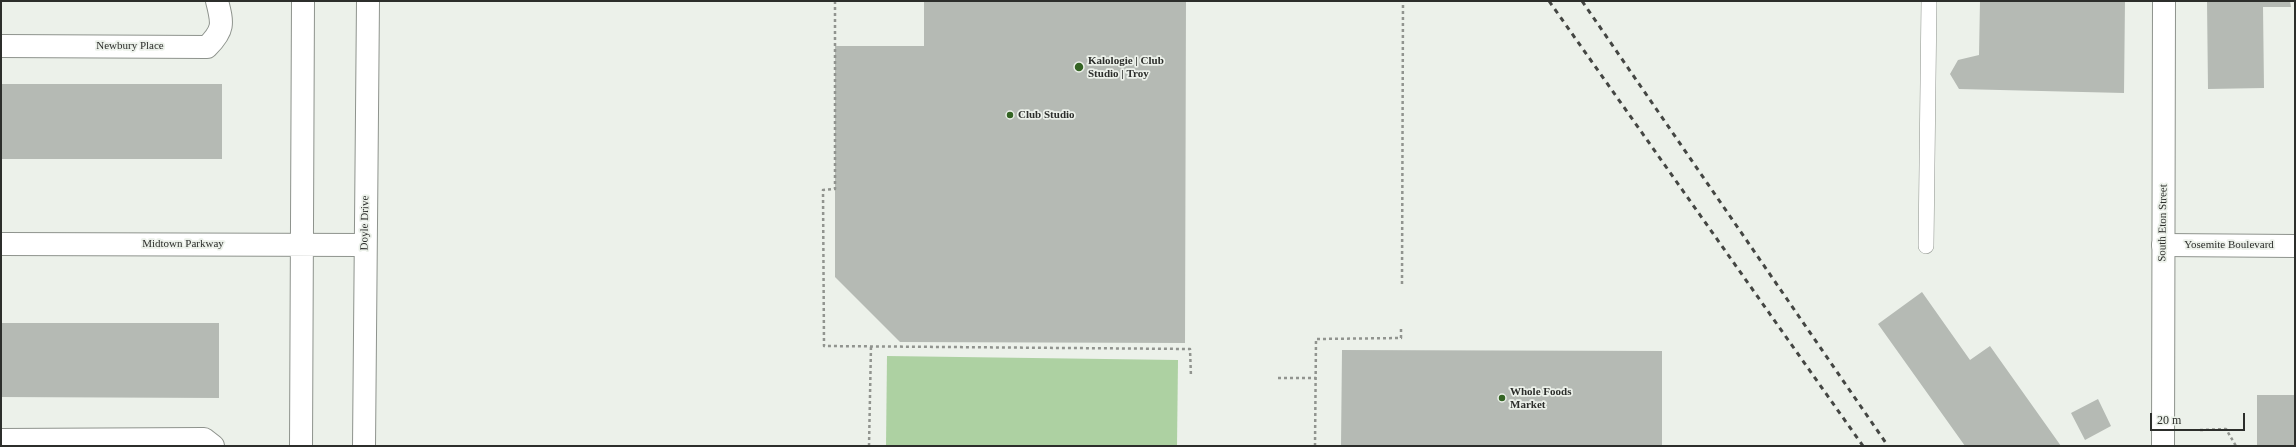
<!DOCTYPE html>
<style>
body{margin:0}
#map{position:relative;width:2296px;height:447px;overflow:hidden;background:#ecf1ea;font-family:"Times New Roman",serif}
canvas{display:block}
.frame{position:absolute;inset:0;border:2px solid #2c2e2b;pointer-events:none}
.scale{position:absolute;left:2150px;top:413px;width:95px;height:18px;box-sizing:border-box;border:2px solid #2c2e2b;border-top:0;padding-left:5px;font-size:12px;line-height:14px;white-space:nowrap;color:#2c2e2b;-webkit-text-stroke:3px #ecf1ea;paint-order:stroke}
</style>
<div id="map">
<canvas width="2296" height="447"></canvas>
<div class="frame"></div>
<div class="scale">20 m</div>
</div>
<script>
const ctx = document.querySelector('canvas').getContext('2d');
ctx.lineJoin = 'round';
function paint(path, color) {
  ctx.fillStyle = color;
  ctx.fill(path, 'evenodd');
}
function trace(path, color, width, dash) {
  ctx.strokeStyle = color;
  ctx.lineWidth = width;
  ctx.lineCap = dash ? 'butt' : 'round';
  ctx.setLineDash(dash || []);
  ctx.stroke(path);
}
function label(font, color, halo, rows, align = 'center') {
  ctx.font = font + ' "Times New Roman",serif';
  ctx.lineWidth = 3.5;
  ctx.setLineDash([]);
  ctx.textBaseline = 'middle';
  ctx.strokeStyle = halo;
  ctx.fillStyle = color;
  for (const [text, x, y, turn = 0] of rows) {
    ctx.save();
    ctx.translate(x, y);
    ctx.rotate((+turn || 0) * Math.PI / 180);
    ctx.textAlign = isNaN(turn) ? turn : align;
    if (halo) ctx.strokeText(text, 0, 0);
    ctx.fillText(text, 0, 0);
    ctx.restore();
  }
}
paint(new Path2D(`
 M887 356 1178 360 1177 446H886Z`), '#add1a2');
paint(new Path2D(`
 M924 1H1186L1185 343 900 342 835 277V46H924Z
 M1980 1H2125L2124 93 1959 89 1950 74 1958 60 1979 55Z
 M2207 1H2290L2291 7H2263L2264 88 2208 89Z
 M1 84H222V159H1Z
 M1922 292 1970 360 1990 346 2061 446H1965L1878 324Z
 M1 323H219V398L1 397Z
 M1342 350 1662 351V446H1341Z
 M2257 395H2295V446H2257Z
 M2098 399 2111 426 2085 440 2071 413Z`), '#b5bab4');
const lane = new Path2D(`
 M1926 246 1929 1`);
const street = new Path2D(`
 M1 46 207 47C224 30 223 24 217 1
 M1 244 364 245
 M2163 245 2295 246
 M1 440 204 439 213 446
 M301 446 303 1
 M364 446 368 1`);
const secondary = new Path2D(`
 M2163 446 2164 1`);
trace(lane, '#8e938d', 16);
trace(street, '#8e938d', 24);
trace(secondary, '#8e938d', 24);
trace(new Path2D(`
 M835 1V189L823 190 824 346 1190 349 1191 377
 M1402 284 1403 1
 M1278 378H1316
 M2200 430 2226 429 2236 446
 M869 446 871 346
 M1315 446 1316 339 1401 338V326`), '#91948f', 2.5, [3, 3]);
trace(lane, '#fff', 15);
trace(street, '#fff', 22);
trace(secondary, '#fff', 22);
trace(new Path2D(`
 M1549 1 1863 446
 M1582 1 1888 446`), '#444643', 3, [5, 5]);
for (const [x, y, r, color] of [
 [1079,67,5,"#346424"],
 [1010,115,4,"#346424"],
 [1502,398,4,"#346424"]
]) {
  const dot = new Path2D();
  dot.arc(x, y, r, 0, 2 * Math.PI);
  ctx.fillStyle = color;
  ctx.fill(dot);
  trace(dot, '#ecf1ea', 1.5);
}
label('11px', '#2c2e2b', '#ecf1ea', [
 ["Newbury Place",130,46],
 ["Doyle Drive",365,223,-89],
 ["South Eton Street",2163,223,-89],
 ["Midtown Parkway",183,244],
 ["Yosemite Boulevard",2229,245]
]);
label('bold 11px', '#2c2e2b', '#ecf1ea', [
 ["Kalologie | Club",1088,61],
 ["Studio | Troy",1088,74],
 ["Club Studio",1018,115],
 ["Whole Foods",1510,392],
 ["Market",1510,405]
], 'left');
</script>
